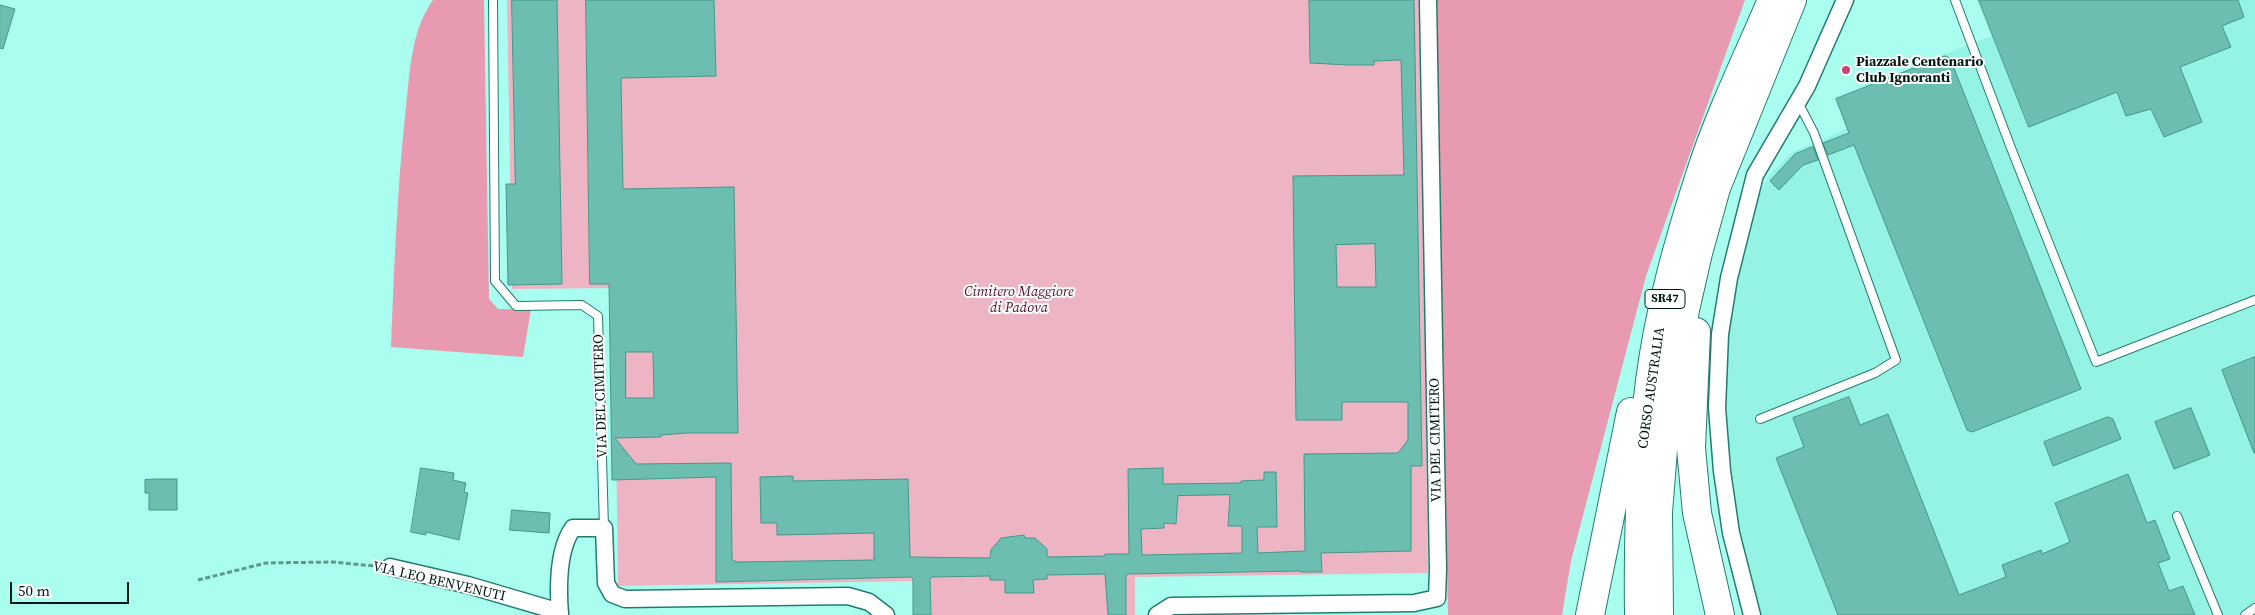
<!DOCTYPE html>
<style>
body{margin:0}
#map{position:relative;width:2255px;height:615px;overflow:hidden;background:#aafeef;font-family:"Source Serif 4",serif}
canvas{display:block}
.scale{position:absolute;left:10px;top:582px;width:119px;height:22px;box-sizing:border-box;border:2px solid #011a16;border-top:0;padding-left:6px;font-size:15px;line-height:18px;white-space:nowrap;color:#011a16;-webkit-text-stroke:4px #fff;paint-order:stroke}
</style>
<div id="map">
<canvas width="2255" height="615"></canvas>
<div class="scale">50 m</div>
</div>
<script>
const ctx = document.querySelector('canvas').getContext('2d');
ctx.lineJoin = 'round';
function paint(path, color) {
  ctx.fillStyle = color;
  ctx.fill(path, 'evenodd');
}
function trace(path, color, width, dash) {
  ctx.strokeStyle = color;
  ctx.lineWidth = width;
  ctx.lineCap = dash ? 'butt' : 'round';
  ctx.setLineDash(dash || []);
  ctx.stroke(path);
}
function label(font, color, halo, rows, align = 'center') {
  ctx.font = font + ' "Source Serif 4",serif';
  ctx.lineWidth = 4;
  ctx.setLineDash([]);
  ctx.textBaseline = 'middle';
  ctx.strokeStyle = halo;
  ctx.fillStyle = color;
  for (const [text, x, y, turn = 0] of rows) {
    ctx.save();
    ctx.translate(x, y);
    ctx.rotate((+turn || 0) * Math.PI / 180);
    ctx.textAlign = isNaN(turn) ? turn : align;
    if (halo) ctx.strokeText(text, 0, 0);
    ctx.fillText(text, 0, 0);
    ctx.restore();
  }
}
paint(new Path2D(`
 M1977 0H2255V615H1758L1724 486V332L1754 200 1769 176 1791 153 1848 128 1836 97 1991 36Z`), '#94f3e2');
paint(new Path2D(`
 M507 0H1420L1428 573 1135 577V615H914L915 581 618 586 614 288 512 289Z`), '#edb5c4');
paint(new Path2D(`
 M433 0H484L489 299 498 309H531L523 357 391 347C394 270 397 193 405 116 410 77 409 34 433 0Z
 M1436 0H1745L1646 276 1571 561 1562 615H1448Z`), '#e89ab0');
const building = new Path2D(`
 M512 0H557L562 284 508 285 506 184H515Z
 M586 0H714L716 76 621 78 623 189 734 187 738 433H687L661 435V437L615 438 636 464 731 463 732 560 737 562 874 560V533L777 535V523H761L760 477 793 476V481L908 479 910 557 990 558 991 550 1001 538 1024 535 1025 538H1035L1047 549V557L1105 556V554H1129L1128 469 1163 468V484L1241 483V481L1264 480V472H1276L1277 527H1257L1258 553 1305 551 1304 454 1398 453 1408 440V402H1342V420H1296L1293 176 1404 175 1401 60 1374 61V65H1349L1310 63 1309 0H1414L1422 466H1411V551L1321 553 1322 572H1300V571L1128 574 1126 576V615H1108L1105 574 1047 575V579L1033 580 1034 593H1005V580H990V576L932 577 930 579 931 615H913V579L911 577 716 582V477L612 480 609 284H590ZM1375 244 1376 287H1337L1336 245ZM626 352H653L654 398H626ZM1230 495 1228 526H1242V553L1142 555 1141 529 1164 528V523L1176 524 1178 496Z
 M1979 0H2238L2244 17 2222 26 2231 47 2180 67 2202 122 2164 137 2151 109 2126 116 2117 92 2029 127Z
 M0 5 15 9 3 49 0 48Z
 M1945 56 1950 58 2081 389 1972 432 1967 430 1854 145 1828 155 1823 143 1849 133 1836 99Z
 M1813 147 1818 160 1803 165 1779 190 1770 181 1795 154Z
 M2255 357V453H2254L2222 370Z
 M1849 397 1860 425 1888 414 1959 595 2006 577 2002 565 2041 550 2042 554 2070 542 2055 503 2128 474 2147 523 2155 520 2170 559 2158 563 2169 591 2183 586 2195 615H1838L1776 458 1804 447 1793 418Z
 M2191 408 2210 455 2174 469 2155 422Z
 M2108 417 2113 419 2121 439 2053 466 2044 442Z
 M421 468 454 473 453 480 466 483 464 492 468 493 459 540 426 532V535L411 532Z
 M155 479H177V510H149V493H145V480Z
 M512 510 550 513 549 533 510 530Z`);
paint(building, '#6bbeb0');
trace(building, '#43988b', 1);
const lane = new Path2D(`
 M493 0 495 281 516 306 582 305 598 316 604 528
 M1955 0 2011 148 2096 362 2255 300
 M1760 419 1875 373 1896 360 1814 133 1798 102
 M2177 516 2218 615
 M2245 615 2255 608`);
const street = new Path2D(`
 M390 567 468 585 560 612
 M560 615C558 589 557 550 573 528H604L606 583 612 594 625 599 848 596 869 602 886 615
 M1157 615 1171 606 1414 603 1437 598 1438 570 1428 0
 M1752 615 1731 533 1722 471 1717 408 1720 334 1729 278 1755 175 1807 86 1845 0`);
const highway = new Path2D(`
 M1696 332 1691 448 1697 513 1720 615
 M1590 615 1631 412
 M1639 615C1638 537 1640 458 1650 381 1659 310 1679 240 1701 172 1720 113 1748 57 1772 0
 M1659 615 1658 512 1663 450 1670 388 1685 310 1698 253 1716 188 1792 0`);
trace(lane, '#237c70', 10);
trace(street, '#237c70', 19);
trace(highway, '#237c70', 30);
trace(new Path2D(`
 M198 580 266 563 332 562 375 566`), '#5d978d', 3, [5, 2.5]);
trace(lane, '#fff', 8);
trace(street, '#fff', 16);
trace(highway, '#fff', 28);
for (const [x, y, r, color] of [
 [1846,70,5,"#cd4276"]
]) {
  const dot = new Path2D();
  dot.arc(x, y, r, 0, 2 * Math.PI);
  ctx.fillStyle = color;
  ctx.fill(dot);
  trace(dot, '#fff', 2);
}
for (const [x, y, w] of [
 [1665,299,40]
]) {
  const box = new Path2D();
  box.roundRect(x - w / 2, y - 9.5, w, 19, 4);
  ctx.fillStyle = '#fff';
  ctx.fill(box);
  trace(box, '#011a16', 1);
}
label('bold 12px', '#011a16', null, [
 ["SR47",1665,299]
]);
label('bold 14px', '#011a16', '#fff', [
 ["Piazzale Centenario",1856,62],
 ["Club Ignoranti",1856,78]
], 'left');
label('italic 14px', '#520e29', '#fff', [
 ["Cimitero Maggiore",1019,292],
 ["di Padova",1019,308]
]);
label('14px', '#011a16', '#fff', [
 ["CORSO AUSTRALIA",1652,388,-82],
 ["VIA DEL CIMITERO",601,396,-92],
 ["VIA DEL CIMITERO",1436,440,-91],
 ["VIA LEO BENVENUTI",439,582,13]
]);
</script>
